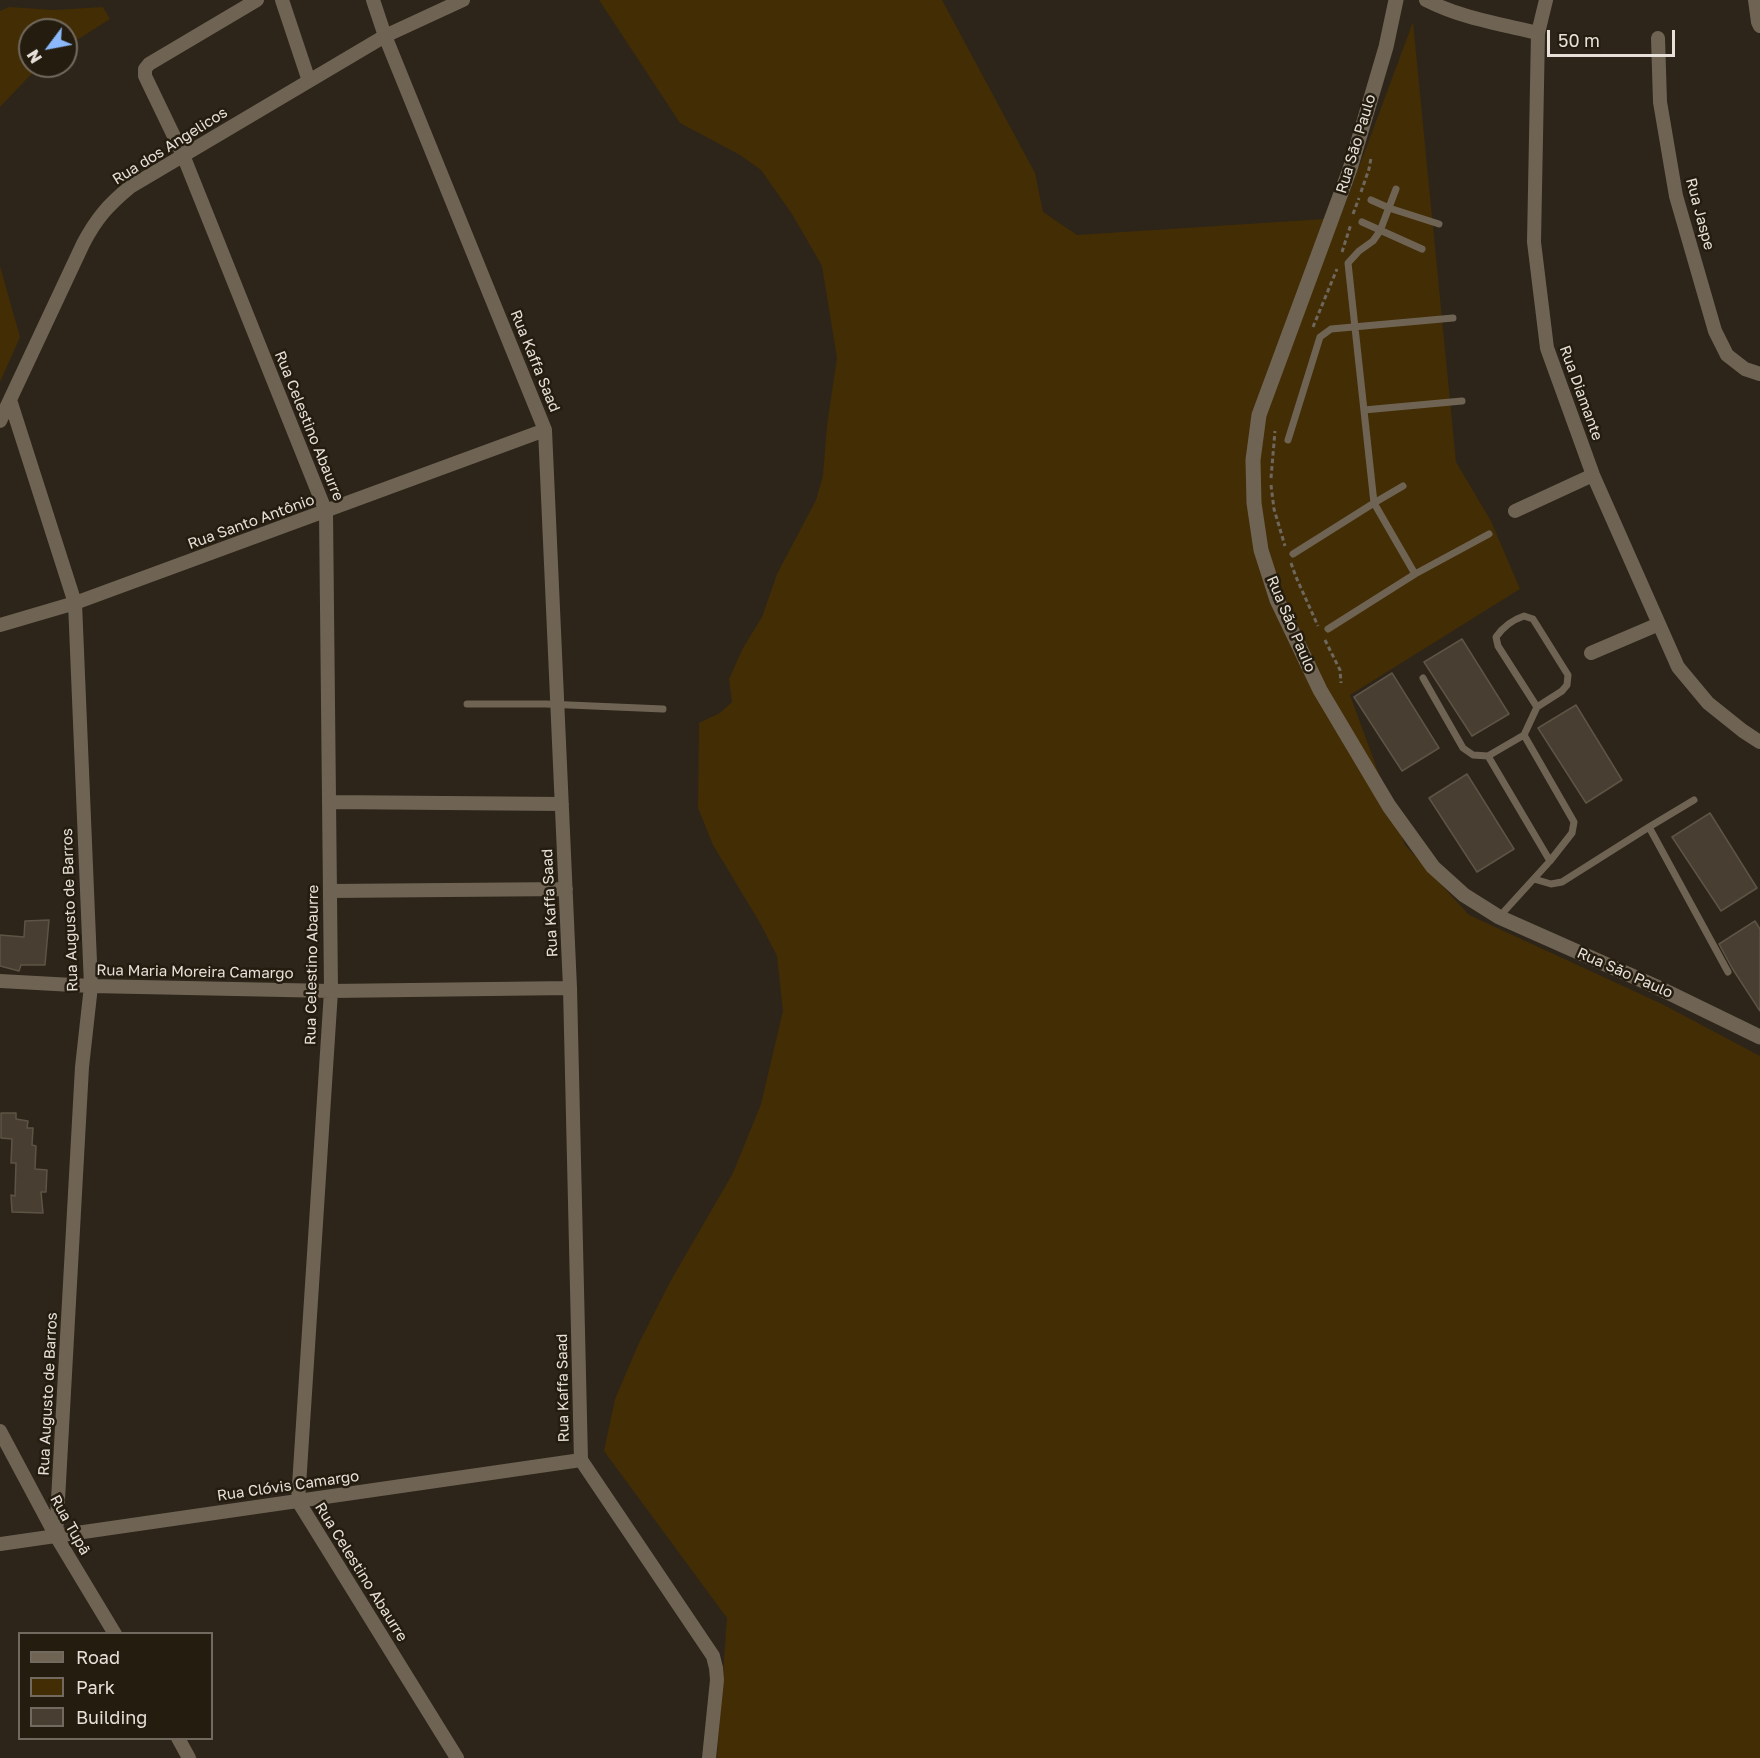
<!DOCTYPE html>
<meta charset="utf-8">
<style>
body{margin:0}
#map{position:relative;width:1760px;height:1758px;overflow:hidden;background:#2d2519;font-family:"Golos Text",sans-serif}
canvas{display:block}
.legend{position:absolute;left:18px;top:1632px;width:195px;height:108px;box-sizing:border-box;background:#241c0f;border:2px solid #726a5f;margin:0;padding:8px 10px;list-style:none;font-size:18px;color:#e6e0d8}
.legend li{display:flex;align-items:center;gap:12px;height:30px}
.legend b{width:30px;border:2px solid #726a5f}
.north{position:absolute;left:18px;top:18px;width:60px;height:60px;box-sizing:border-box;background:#241c0f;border:2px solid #726a5f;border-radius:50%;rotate:238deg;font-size:16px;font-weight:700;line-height:24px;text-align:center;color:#e6e0d8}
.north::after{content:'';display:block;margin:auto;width:21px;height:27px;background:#8cb9fc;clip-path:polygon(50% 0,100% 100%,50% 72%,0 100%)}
.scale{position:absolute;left:1547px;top:30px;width:128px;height:27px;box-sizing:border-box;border:3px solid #e6e0d8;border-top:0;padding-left:8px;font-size:18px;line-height:21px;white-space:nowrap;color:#e6e0d8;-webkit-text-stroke:4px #241c0f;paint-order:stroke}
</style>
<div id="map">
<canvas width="1760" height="1758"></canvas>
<ul class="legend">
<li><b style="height:8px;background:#6f6454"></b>Road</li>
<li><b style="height:16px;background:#432d05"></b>Park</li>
<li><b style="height:16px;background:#483f32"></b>Building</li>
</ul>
<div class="north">N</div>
<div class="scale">50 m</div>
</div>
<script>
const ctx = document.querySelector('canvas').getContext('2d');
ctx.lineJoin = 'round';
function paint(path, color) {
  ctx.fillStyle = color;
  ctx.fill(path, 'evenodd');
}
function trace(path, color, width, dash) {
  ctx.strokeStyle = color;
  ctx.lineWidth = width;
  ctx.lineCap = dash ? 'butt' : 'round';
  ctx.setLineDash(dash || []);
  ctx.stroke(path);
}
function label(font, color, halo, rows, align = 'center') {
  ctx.font = font + ' "Golos Text",sans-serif';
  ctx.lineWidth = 5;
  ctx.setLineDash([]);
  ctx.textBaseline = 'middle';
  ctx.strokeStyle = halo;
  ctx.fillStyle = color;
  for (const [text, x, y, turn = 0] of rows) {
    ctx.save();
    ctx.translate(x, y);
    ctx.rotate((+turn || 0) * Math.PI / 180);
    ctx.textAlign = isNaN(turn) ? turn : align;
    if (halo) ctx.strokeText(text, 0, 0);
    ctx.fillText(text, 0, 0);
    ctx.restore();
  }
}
paint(new Path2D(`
 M599 0H942L1035 173 1043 212 1077 235 1340 218 1413 22 1456 462 1491 521 1520 589 1350 695 1405 845 1469 915 1662 1004 1760 1056V1758H717L727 1618 604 1451 615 1399 638 1345 670 1282 733 1173 761 1104 783 1011 777 956 760 923 713 845 698 808 699 723 720 713 732 702 729 679 743 648 762 617 777 574 816 500 823 476 827 425 837 358 822 266 792 214 761 170 740 155 680 123Z
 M9 7 54 10 103 7 110 19 66 47V30H30V66H39L0 107V11Z
 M0 266 20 337 0 382Z`), '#432d05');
const building = new Path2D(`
 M1462 639 1509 714 1472 736 1424 662Z
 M1392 673 1439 748 1402 771 1354 697Z
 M1576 705 1622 780 1586 803 1538 728Z
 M1467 774 1514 849 1477 872 1429 798Z
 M1710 813 1757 888 1721 911 1672 837Z
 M49 920 45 965H21L19 971 0 966V935L24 937 25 921Z
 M1755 921 1760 929V1011L1732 968 1719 944Z
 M1 1113H16V1119L28 1121 27 1128H33L32 1145 36 1146 35 1169 47 1170 46 1192H41L43 1213 12 1212 11 1195 15 1196 16 1163H11L12 1139 1 1138Z`);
paint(building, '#483f32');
trace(building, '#5e5446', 1.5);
trace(new Path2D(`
 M1361 192 1369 169 1371 158
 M1353 214 1359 198
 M1342 252 1351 224
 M1313 327 1337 269
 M1271 478 1275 431
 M1271 485 1274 509 1285 546
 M1291 563 1296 577 1318 626
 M1325 640 1340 670 1341 683`), '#6e675c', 3, [4.5, 3]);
trace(new Path2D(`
 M1371 200 1389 208 1439 224
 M1362 222 1422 249
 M1364 410 1462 401
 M1288 440 1320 337 1331 329 1453 318
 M1293 554 1374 503 1348 263 1359 251 1373 241 1380 231 1396 189
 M1415 574 1489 534
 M1524 616 1533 619 1568 675 1567 685 1562 691 1537 707 1498 646 1496 637C1503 627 1512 620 1524 616Z
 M1328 629 1415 574 1374 503 1403 486
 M1423 678 1463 748 1473 755 1488 756 1550 861 1499 917
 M467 704H546L663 709
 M1524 735 1537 707
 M1488 756 1524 735 1574 822 1572 833 1550 861
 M1649 827 1694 800
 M1534 879 1551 884 1562 882 1649 827 1728 972`), '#6f6454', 7);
trace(new Path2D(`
 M257 0 149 64 145 69V76L183 155 326 512 331 991 298 1501 457 1758
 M282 0 309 81
 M373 0 385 36 545 430 570 988 581 1460 713 1656 716 1668 717 1680 709 1758
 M1426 0C1461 18 1500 24 1538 33
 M1546 0 1538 33 1534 242 1547 348 1593 475 1678 667 1708 703 1743 731 1760 742
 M1755 0 1758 22 1760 26
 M1658 38 1660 102 1676 196 1715 331 1727 355 1745 369 1760 374
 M10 400 75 603 91 986 82 1067 56 1536
 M0 421 83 244C96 219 108 205 130 187L385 36 463 0
 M1515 511 1593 475
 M0 625 75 603 545 430
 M1591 653 1659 624
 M329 802 562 804
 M330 891 566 889
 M0 981 91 986 331 991 570 988
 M0 1431 56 1536 115 1634
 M0 1544 581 1460
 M178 1738 189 1758`), '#6f6454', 14);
trace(new Path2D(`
 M1396 0 1386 47 1350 169 1259 415 1253 460 1254 503 1261 550 1277 600 1320 690 1389 806 1433 867 1464 895 1499 917 1657 987 1760 1037`), '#6f6454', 15);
label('15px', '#e6e0d8', '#241c0f', [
 ["Rua São Paulo",1356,144,-73],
 ["Rua dos Angelicos",170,146,-32],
 ["Rua Jaspe",1700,214,75],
 ["Rua Kaffa Saad",535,361,68],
 ["Rua Diamante",1581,393,70],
 ["Rua Celestino Abaurre",309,426,68],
 ["Rua Santo Antônio",251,522,-20],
 ["Rua São Paulo",1291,624,67],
 ["Rua Kaffa Saad",550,903,-93],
 ["Rua Augusto de Barros",70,910,-92],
 ["Rua Celestino Abaurre",312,965,-89],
 ["Rua Maria Moreira Camargo",195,972,1],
 ["Rua São Paulo",1625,973,24],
 ["Rua Kaffa Saad",563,1388,-91],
 ["Rua Augusto de Barros",48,1394,-87],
 ["Rua Clóvis Camargo",288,1486,-8],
 ["Rua Tupã",70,1525,61],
 ["Rua Celestino Abaurre",361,1572,58]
]);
</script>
